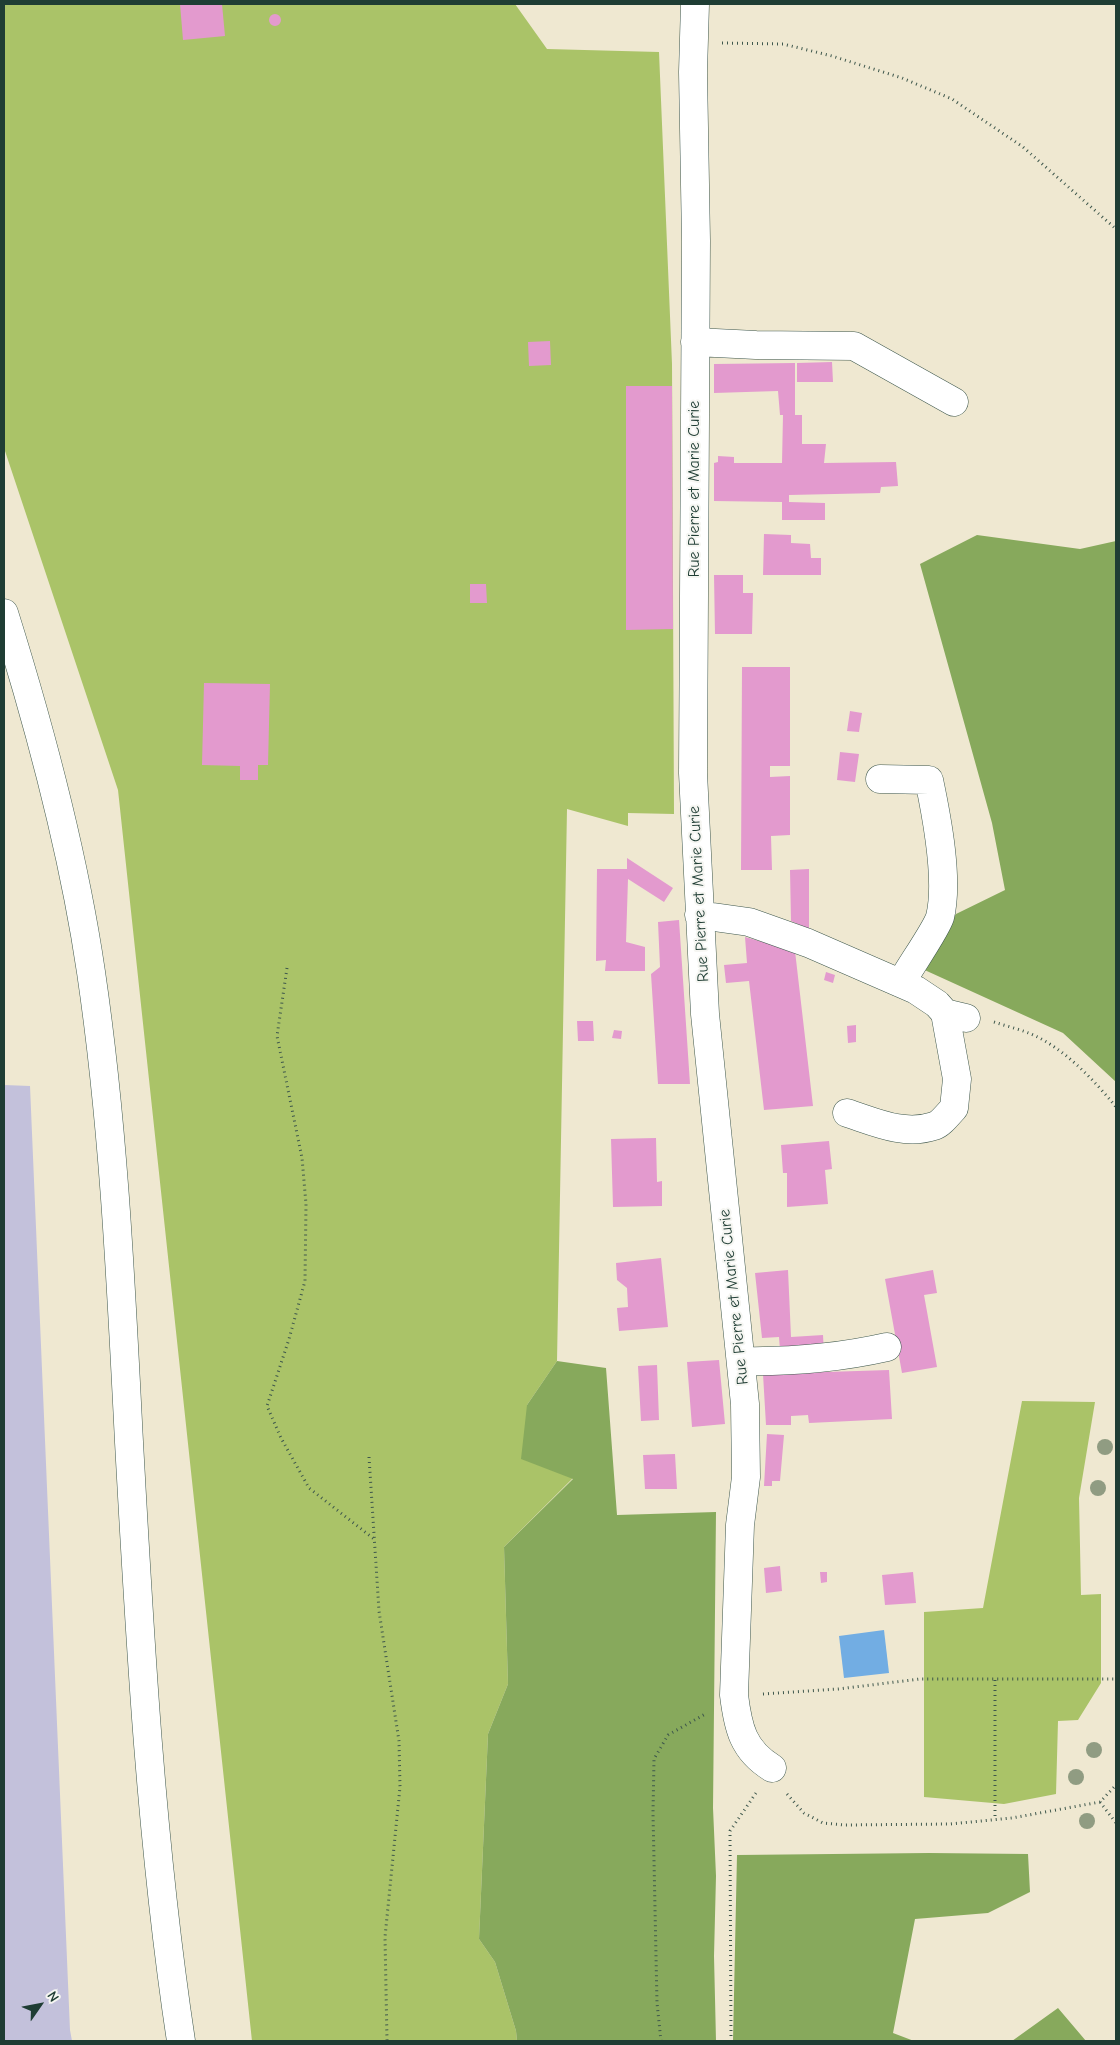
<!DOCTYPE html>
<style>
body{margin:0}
#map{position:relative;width:1120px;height:2045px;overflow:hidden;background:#efe8d1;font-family:"Comic Neue",sans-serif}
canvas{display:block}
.frame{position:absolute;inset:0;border:5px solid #1f3d34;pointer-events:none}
.north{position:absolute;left:15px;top:1980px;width:50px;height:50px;-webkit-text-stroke:4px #f6f6f2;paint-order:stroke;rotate:57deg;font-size:14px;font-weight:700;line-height:20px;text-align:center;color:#1f3d34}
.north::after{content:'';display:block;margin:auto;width:18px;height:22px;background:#1f3d34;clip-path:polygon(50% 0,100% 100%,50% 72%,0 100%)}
</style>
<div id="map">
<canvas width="1120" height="2045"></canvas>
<div class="frame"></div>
<div class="north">N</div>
</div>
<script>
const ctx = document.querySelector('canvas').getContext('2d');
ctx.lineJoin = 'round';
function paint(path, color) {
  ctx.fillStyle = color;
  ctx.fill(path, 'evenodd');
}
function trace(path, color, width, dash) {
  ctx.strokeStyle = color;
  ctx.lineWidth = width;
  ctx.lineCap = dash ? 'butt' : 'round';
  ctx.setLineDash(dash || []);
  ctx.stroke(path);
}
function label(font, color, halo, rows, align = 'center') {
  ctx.font = font + ' "Comic Neue",sans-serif';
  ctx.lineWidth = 4;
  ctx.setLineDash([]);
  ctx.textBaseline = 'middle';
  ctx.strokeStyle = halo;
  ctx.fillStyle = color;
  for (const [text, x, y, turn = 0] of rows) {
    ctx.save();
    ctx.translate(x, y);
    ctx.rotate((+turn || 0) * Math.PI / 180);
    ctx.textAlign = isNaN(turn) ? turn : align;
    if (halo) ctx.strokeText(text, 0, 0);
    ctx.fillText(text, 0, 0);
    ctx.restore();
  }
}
paint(new Path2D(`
 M4 1085 30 1086 70 2030 72 2041H4Z`), '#c3c1db');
paint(new Path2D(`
 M4 4H515L547 49 659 52 672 364 674 814 628 813V826L567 809 557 1361 527 1405 573 1478 504 1547 508 1684 488 1734 479 1939 495 1962 516 2031 517 2041H252L118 790 4 448Z
 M1022 1401 1095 1402 1079 1498 1081 1595 1101 1594V1683L1078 1720 1058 1721 1056 1794 1004 1804 924 1797V1612L983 1608Z`), '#aac368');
paint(new Path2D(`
 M977 535 1080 549 1116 541V1082L1063 1033 918 967 956 914 1005 890 992 823 920 564Z
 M557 1361 606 1368 617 1515 716 1512 713 1808 716 1876 714 1956 716 2041H517L516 2031 495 1962 479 1939 488 1734 508 1684 504 1547 573 1479 521 1459 527 1405Z
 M929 1853 1028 1854 1030 1892 988 1913 915 1919 893 2033 914 2041H733L737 1855Z
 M1058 2008 1086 2041H1012Z`), '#87a95c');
paint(new Path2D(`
 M884 1630 889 1673 844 1678 839 1636Z`), '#72ade3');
paint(new Path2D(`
 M180 4H222L225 36 183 40Z
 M269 20a6 6 0 1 1 12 0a6 6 0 1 1-12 0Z
 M550 341 551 365 529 366 528 342Z
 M832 362 833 382H797V363Z
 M795 363V415H802V444H826L824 463 896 462 898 486 881 487 880 493 789 495V502L825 503V520H782V502L714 501V463L718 462V456L734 457V463H782L783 415H780L778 391 714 393V364Z
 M626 386H672L673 629 626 630Z
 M764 534 791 535V543L810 544 811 558H821V575H763Z
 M714 575H743V593H753L752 634H715Z
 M470 584H486L487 603H470Z
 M742 667H790V766H770V777L790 776V835L771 836 772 870H741Z
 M204 683 270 684 268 765H258V780H240V766L202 765Z
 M850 711 862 713 859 732 847 731Z
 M840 752 859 754 855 782 837 780Z
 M627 858 673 888 664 902 628 879 626 942 645 947V971H605L606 960 596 961 597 869H627Z
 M809 869V929L791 921 790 870Z
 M679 920 690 1084H658L651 974 660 967 658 922Z
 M745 937 795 951 813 1106 764 1110 749 981 726 983 724 965 747 963Z
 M826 972 835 975 833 983 824 980Z
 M577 1021H593L594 1041H578Z
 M856 1025V1042L848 1043 847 1026Z
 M614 1030 622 1031 621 1039 612 1038Z
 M656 1138 657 1182 662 1181V1206L613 1207 611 1139Z
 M829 1141 832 1169 825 1170 828 1204 787 1207V1173H783L781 1145Z
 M661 1258 668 1327 619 1331 617 1308 628 1307 627 1288 617 1280 616 1263Z
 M788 1270 791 1337 823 1335 824 1354 780 1350 779 1337 762 1338 755 1273Z
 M933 1270 937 1293 924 1295 937 1367 902 1373 885 1279Z
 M719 1360 725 1424 692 1427 687 1362Z
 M657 1365 659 1420 641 1421 638 1366Z
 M889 1370 892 1419 809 1423 808 1415 791 1416V1425H766L763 1374Z
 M767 1434 784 1435 780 1481H772V1486H764Z
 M675 1454 677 1489H645L643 1455Z
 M780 1566 782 1591 766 1593 764 1568Z
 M820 1572H827V1582L821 1583Z
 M913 1572 916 1603 885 1605 882 1575Z`), '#e39ace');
const minor = new Path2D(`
 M695 4 693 72 696 241 693 773 705 1014 745 1404 746 1477 740 1525 734 1695C738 1728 743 1750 772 1768
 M695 342 756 345 854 346 954 402
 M880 779 929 780C937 818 949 880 940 917 936 930 909 968 901 983
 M699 915 749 922 808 943 916 990 937 1004 945 1013 966 1018
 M847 1113C875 1122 904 1136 934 1126 941 1124 949 1113 954 1108L957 1079 945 1013
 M741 1361C791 1362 838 1358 887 1347`);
const major = new Path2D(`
 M4 613C41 731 73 850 91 972 114 1128 121 1285 129 1442 140 1642 151 1843 181 2041`);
trace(minor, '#3e574c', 29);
trace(major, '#3e574c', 29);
trace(new Path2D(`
 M722 43 783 44 832 56 902 78 952 99 1023 147 1116 229
 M287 968 277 1036 302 1158 306 1204 305 1281 289 1339 267 1406 281 1438 309 1488 374 1539
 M994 1022C1006 1026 1019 1029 1031 1034 1064 1048 1094 1080 1116 1107
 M369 1457 379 1611 399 1741 400 1787 385 1937 387 2041
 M995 1680V1820
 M763 1694 838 1689 920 1679H1116
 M787 1794 804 1813 823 1823 844 1825 950 1824 1012 1818 1100 1802 1116 1785
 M1100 1802 1116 1823
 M661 2041 657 2003 653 1813 654 1759 668 1735 707 1713
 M731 2041 730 1831 756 1793`), '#3e574c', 3, [1, 4]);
trace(minor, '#fff', 28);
trace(major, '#fff', 28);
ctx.fillStyle = '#909c82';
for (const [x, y] of [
 [1105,1447],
 [1098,1488],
 [1094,1750],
 [1076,1777],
 [1087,1821]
]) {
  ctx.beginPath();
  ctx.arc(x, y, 8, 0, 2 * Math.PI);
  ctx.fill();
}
label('16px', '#1f3d34', '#f6f6f2', [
 ["Rue Pierre et Marie Curie",694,489,-90],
 ["Rue Pierre et Marie Curie",699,894,-93],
 ["Rue Pierre et Marie Curie",734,1297,-96]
]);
</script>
